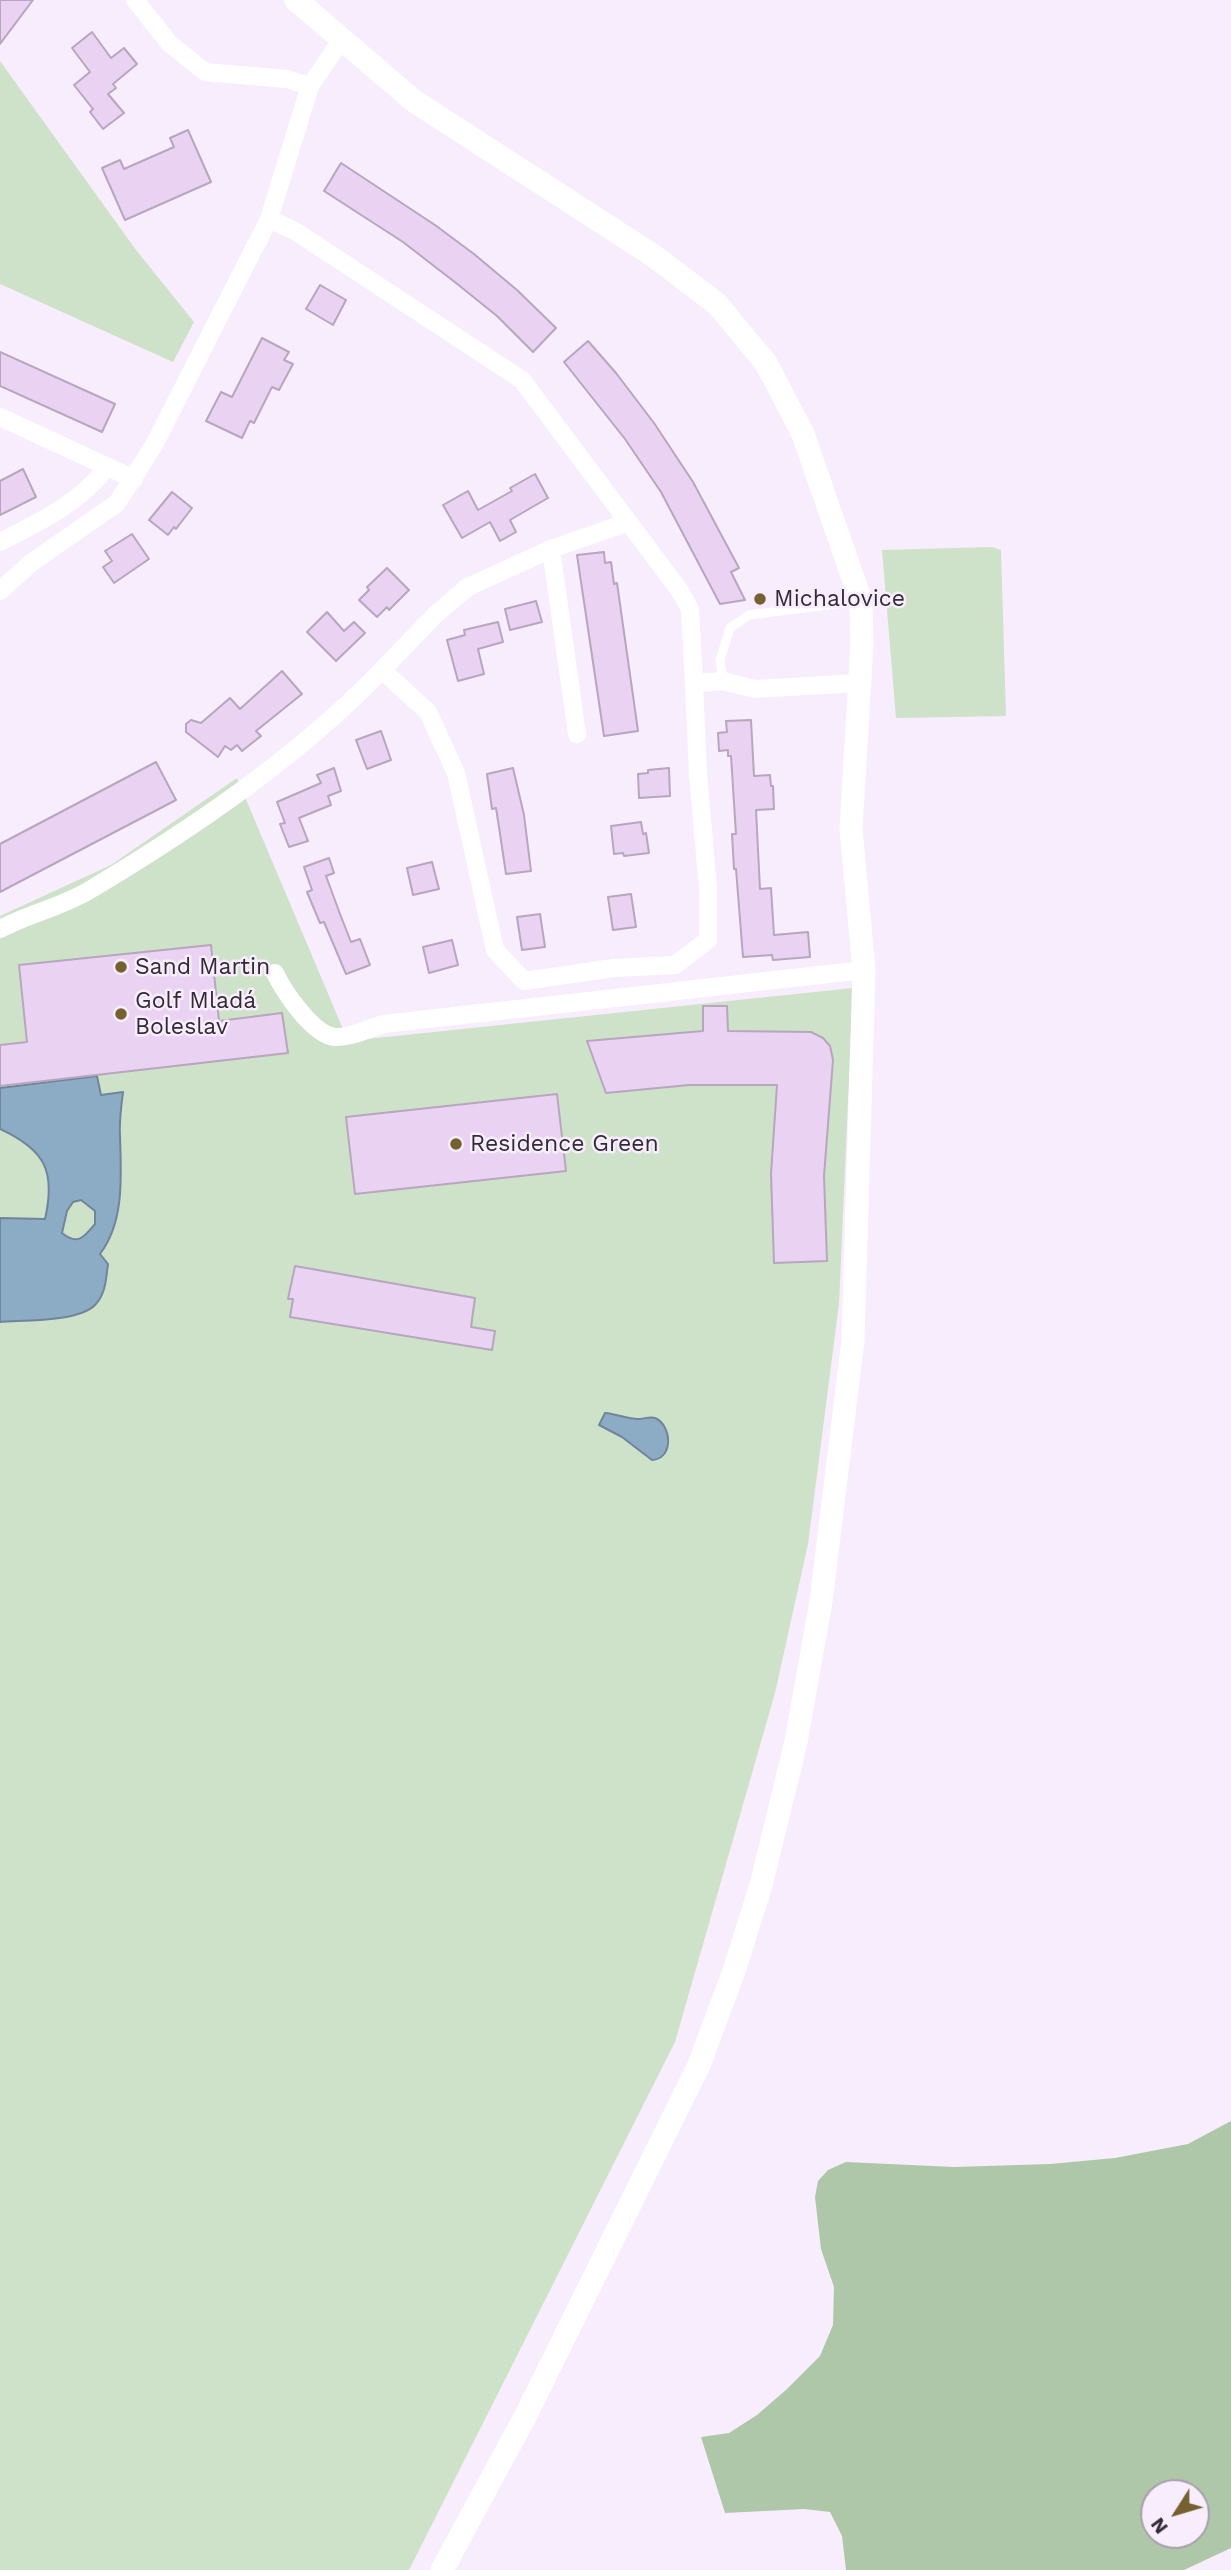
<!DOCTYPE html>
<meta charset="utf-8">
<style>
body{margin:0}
#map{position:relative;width:1231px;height:2570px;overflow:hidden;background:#f8edfc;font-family:"Work Sans",sans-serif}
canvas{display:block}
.north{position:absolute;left:1140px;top:2479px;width:70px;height:70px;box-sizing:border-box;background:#f8edfc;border:2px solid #a99fac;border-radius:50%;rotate:233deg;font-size:19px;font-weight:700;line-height:28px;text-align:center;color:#322b35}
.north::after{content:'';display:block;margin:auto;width:24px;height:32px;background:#74612f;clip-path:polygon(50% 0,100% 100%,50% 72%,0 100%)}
</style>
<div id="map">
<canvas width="1231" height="2570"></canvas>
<div class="north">N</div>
</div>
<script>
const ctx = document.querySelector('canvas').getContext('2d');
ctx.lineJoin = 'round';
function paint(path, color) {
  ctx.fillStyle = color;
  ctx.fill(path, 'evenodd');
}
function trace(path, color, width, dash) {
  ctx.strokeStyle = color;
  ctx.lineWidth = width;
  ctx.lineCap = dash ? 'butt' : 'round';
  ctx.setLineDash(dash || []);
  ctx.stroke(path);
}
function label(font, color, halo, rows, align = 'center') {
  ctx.font = font + ' "Work Sans",sans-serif';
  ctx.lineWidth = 5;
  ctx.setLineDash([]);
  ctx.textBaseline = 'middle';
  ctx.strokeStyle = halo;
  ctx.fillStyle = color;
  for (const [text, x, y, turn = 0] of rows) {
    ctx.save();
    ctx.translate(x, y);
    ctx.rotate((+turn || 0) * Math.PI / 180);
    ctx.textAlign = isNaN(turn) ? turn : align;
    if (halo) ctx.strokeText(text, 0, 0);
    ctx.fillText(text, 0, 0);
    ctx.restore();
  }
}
paint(new Path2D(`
 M0 61 136 250 194 322 173 362 0 284Z
 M992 547 1001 550 1006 716 896 718 882 550Z
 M237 778 348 1041 853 988 839 1304 808 1544 775 1693 675 2042 409 2570H0V916L111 865Z`), '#cee1c9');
paint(new Path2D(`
 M1231 2121V2548L1184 2570H846L842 2536 830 2512 804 2509 725 2513 701 2437 729 2433 757 2415 787 2389 820 2356 833 2325 834 2287 821 2249 815 2197 818 2181 828 2170 846 2162 954 2167 1050 2164 1115 2158 1188 2144ZM1154 2493H1196V2535H1154Z`), '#aec7a8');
const water = new Path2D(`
 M97 1076 101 1095 123 1092C121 1107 119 1122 120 1136 121 1175 125 1221 100 1254L108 1264C106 1278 106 1294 95 1305 79 1322 23 1320 0 1322V1218L45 1219C56 1171 45 1150 0 1129V1088ZM81 1200 95 1211V1224C84 1237 78 1246 62 1233L67 1211 73 1202Z
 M605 1413C617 1414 627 1419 638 1419 644 1419 650 1416 655 1418 672 1425 674 1459 652 1460L622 1437 599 1425Z`);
paint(water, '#8cacc6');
trace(water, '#71859a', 2);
const building = new Path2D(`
 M0 0H33L0 44Z
 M92 32 111 58 124 48 137 64 113 84 116 88 108 94 124 113 103 129 90 112 93 109 74 85 90 72 72 48Z
 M188 130 211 182 125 220 102 168 120 160 124 169 174 147 170 138Z
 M341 163 435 225 474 254 517 290 556 328 533 352 497 316 456 283 403 242 324 191Z
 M320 285 346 300 333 325 306 309Z
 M262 338 289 352 284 360 293 364 279 390 272 387 254 423 250 421 242 438 206 421 221 392 232 397Z
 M588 341 616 373 654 423 693 482 739 568 731 572 745 600 720 604 661 492 625 439 564 362Z
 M0 352 115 404 102 432 0 386Z
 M23 469 36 497 0 515V481Z
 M535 474 548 498 510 520 516 532 500 541 490 522 462 538 443 505 468 491 478 510 512 491 510 488Z
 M172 492 192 508 176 529 174 527 168 535 149 520Z
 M132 534 149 559 114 583 103 567 112 561 105 551Z
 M604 552 605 563 611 562 614 584 617 583 638 731 604 736 577 555Z
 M387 568 409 590 389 610 387 607 377 617 359 600 369 590 367 587Z
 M536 601 542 622 510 630 505 609Z
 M327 612 344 631 354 622 365 633 336 661 307 632Z
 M498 622 503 642 478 649 484 674 458 681 447 640 465 635 464 630Z
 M282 671 302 694 256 731 261 736 242 751 237 745 231 750 225 746 218 757 186 732V724L191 720 201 723 230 698 240 709Z
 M751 720 754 776 770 775 771 786H773L774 809 756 810 760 889 771 888 774 935 808 932 810 957 773 960 772 955 743 957 736 869H734L732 834H736L731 756H728V750L719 751 718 733 727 732 726 721Z
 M381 731 391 760 367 769 356 740Z
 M156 762 176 800 0 892V844Z
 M334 768 341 791 328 796 331 805 299 818 308 841 289 847 280 824 285 823 277 802 321 783 317 775Z
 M513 768 524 815 531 871 506 874 499 827 496 808 492 809 487 774Z
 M669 768 670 796 639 798 638 774 648 773V770Z
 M641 822 643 834 646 833 649 853 624 856 623 853 614 854 611 826Z
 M329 858 334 873 326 876 340 914 351 942 360 939 370 965 346 974 324 922 320 923 307 892 312 890 304 867Z
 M432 862 439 889 413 895 407 868Z
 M631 894 636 927 613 930 608 897Z
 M540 914 545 947 522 950 517 917Z
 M452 940 458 965 429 973 423 947Z
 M211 945 219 1021 282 1013 288 1053 0 1086V1045L27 1042 19 965Z
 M703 1006H727L728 1031 811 1032 823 1038 830 1046 833 1060 824 1176 827 1261 774 1263 771 1174 777 1085H689L606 1093 587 1041 703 1031Z
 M557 1094 566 1171 355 1194 346 1117Z
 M295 1266 475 1298 471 1327 495 1331 492 1350 290 1317 293 1299H288Z`);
paint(building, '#ead2f3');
trace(building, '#b7a6bd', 2);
trace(new Path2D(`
 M723 681 720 660 730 628 749 615 859 601`), '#fff', 9);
trace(new Path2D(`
 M135 0 169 43 205 72 287 79 310 86
 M269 219 295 231 522 380 680 591 690 609 694 683
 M0 417 134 479
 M0 542C38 523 83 501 107 466
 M551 549 577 734
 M0 591 31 563 117 503 154 445 269 219 310 86 342 39
 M382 670 436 614 468 587 551 549 629 522
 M0 929C28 914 61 907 88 891 192 829 298 757 382 670L428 712 456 773 495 950 524 981 614 968 675 965 708 940V889L698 774 694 683 723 681 755 689 858 683
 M275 973C284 992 313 1035 335 1037 350 1038 369 1028 384 1024L864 970`), '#fff', 18);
trace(new Path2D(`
 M296 0 414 101 654 256 717 304 766 363 803 434 861 601 862 644 851 829 864 970 853 1340 821 1601 796 1742 761 1885 734 1971 699 2065 526 2415 442 2570`), '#fff', 23);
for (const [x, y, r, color] of [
 [760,599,7,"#74612f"],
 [121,967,7,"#74612f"],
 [121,1014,7,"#74612f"],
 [456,1144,7,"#74612f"]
]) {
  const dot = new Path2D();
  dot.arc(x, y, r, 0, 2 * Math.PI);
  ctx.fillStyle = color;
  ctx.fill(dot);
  trace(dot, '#f8edfc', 2.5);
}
label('23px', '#322b35', '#f8edfc', [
 ["Michalovice",774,599],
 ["Sand Martin",135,967],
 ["Golf Mladá",135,1001],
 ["Boleslav",135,1027],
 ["Residence Green",470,1144]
], 'left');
</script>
